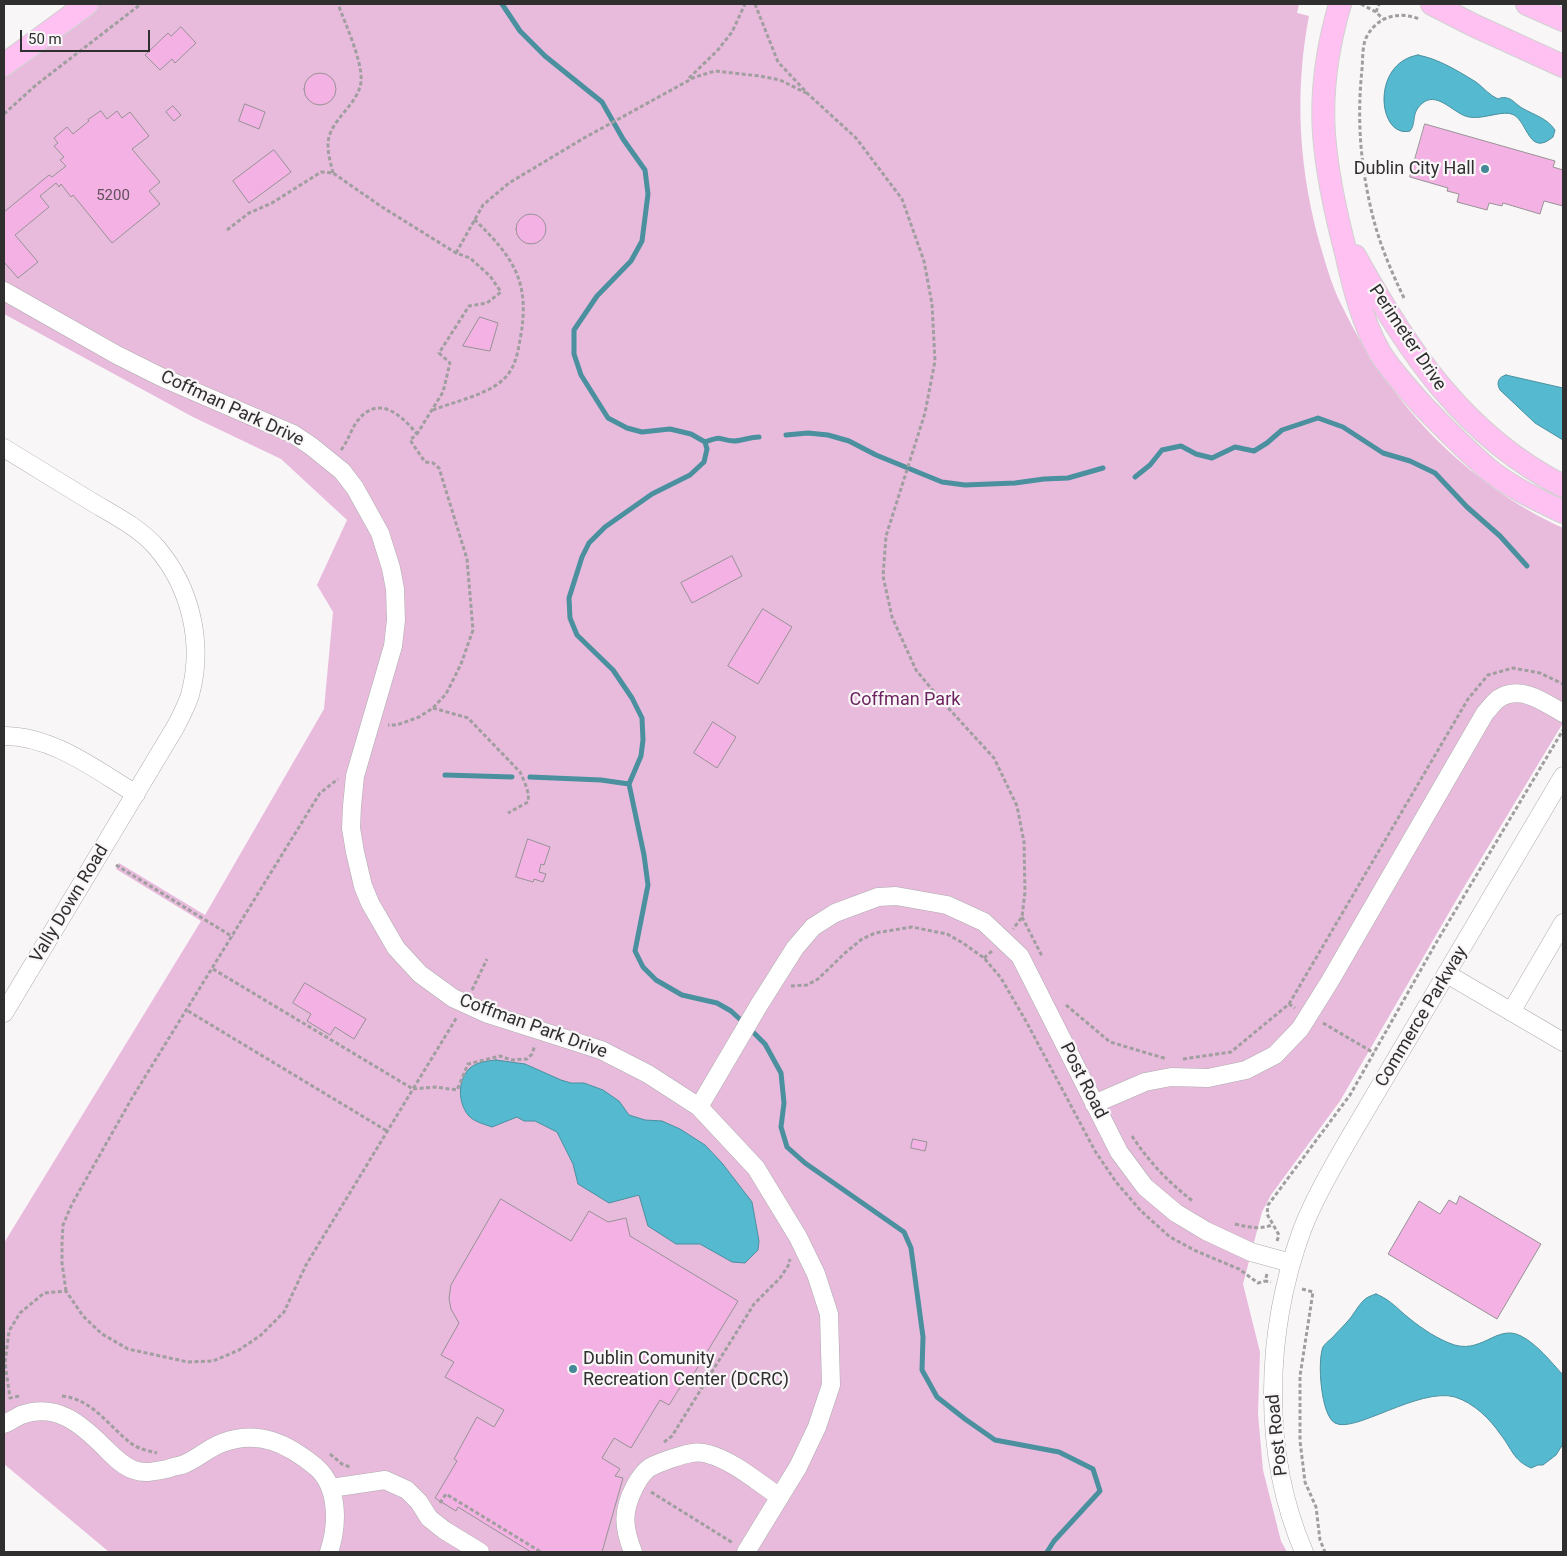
<!DOCTYPE html>
<style>
body{margin:0}
#map{position:relative;width:1567px;height:1556px;overflow:hidden;background:#f9f6f8;font-family:Roboto,sans-serif}
canvas{display:block}
.frame{position:absolute;inset:0;border:5px solid #302f30;pointer-events:none}
.scale{position:absolute;left:20px;top:30px;width:130px;height:22px;box-sizing:border-box;border:2px solid #302f30;border-top:0;padding-left:6px;font-size:15px;line-height:18px;white-space:nowrap;color:#302f30;-webkit-text-stroke:4px #f9f6f8;paint-order:stroke}
</style>
<div id="map">
<canvas width="1567" height="1556"></canvas>
<div class="frame"></div>
<div class="scale">50 m</div>
</div>
<script>
const ctx = document.querySelector('canvas').getContext('2d');
ctx.lineJoin = 'round';
function paint(path, color) {
  ctx.fillStyle = color;
  ctx.fill(path, 'evenodd');
}
function trace(path, color, width, dash) {
  ctx.strokeStyle = color;
  ctx.lineWidth = width;
  ctx.lineCap = dash ? 'butt' : 'round';
  ctx.setLineDash(dash || []);
  ctx.stroke(path);
}
function label(font, color, halo, rows, align = 'center') {
  ctx.font = font + ' Roboto,sans-serif';
  ctx.lineWidth = 4.5;
  ctx.setLineDash([]);
  ctx.textBaseline = 'middle';
  ctx.strokeStyle = halo;
  ctx.fillStyle = color;
  for (const [text, x, y, turn = 0] of rows) {
    ctx.save();
    ctx.translate(x, y);
    ctx.rotate((+turn || 0) * Math.PI / 180);
    ctx.textAlign = isNaN(turn) ? turn : align;
    if (halo) ctx.strokeText(text, 0, 0);
    ctx.fillText(text, 0, 0);
    ctx.restore();
  }
}
paint(new Path2D(`
 M87 4H1299L1297 13 1309 16C1294 94 1299 172 1321 248 1327 268 1333 289 1343 308 1389 403 1467 484 1563 528V723L1461 892 1340 1101 1271 1195 1262 1212 1243 1284 1260 1352 1258 1414 1263 1470 1281 1541 1287 1552H109L4 1464V1243L201 921 116 869 119 863 205 915 324 709 333 612 317 585 347 520 281 459 193 417 4 314V65Z`), '#e8bbdd');
const water = new Path2D(`
 M1418 55C1439 59 1458 71 1476 82 1484 88 1489 95 1498 99 1502 97 1505 97 1510 99 1514 101 1518 106 1522 108 1534 115 1547 118 1555 130L1553 137C1529 157 1528 123 1514 115 1504 109 1483 120 1469 117 1455 115 1439 92 1424 102 1410 112 1417 123 1410 131 1378 139 1370 63 1418 55Z
 M1506 375 1563 388V440L1535 423 1500 390C1496 383 1498 377 1506 375Z
 M496 1060 525 1064 561 1080 571 1083H584L603 1090 619 1101 629 1115 645 1120 662 1121 680 1129 705 1145 722 1163 752 1202 759 1241 758 1250 745 1263 732 1262 700 1244H676L648 1226 639 1195 609 1203 578 1184 573 1164 557 1132 535 1121H524L517 1117 492 1127C484 1124 474 1122 468 1115 458 1102 457 1080 470 1068 477 1062 487 1061 496 1060Z
 M1376 1294C1387 1298 1395 1306 1404 1314 1417 1325 1432 1336 1449 1343 1481 1357 1496 1323 1521 1336 1537 1344 1551 1362 1563 1375V1444L1556 1455 1543 1465H1538L1531 1468C1513 1460 1512 1449 1501 1435 1490 1419 1474 1403 1455 1397 1419 1387 1354 1434 1335 1423 1321 1416 1317 1361 1323 1347 1325 1344 1328 1341 1331 1339 1336 1333 1342 1328 1347 1322 1353 1316 1357 1307 1363 1301 1367 1297 1370 1296 1376 1294Z`);
paint(water, '#55b9cf');
trace(water, '#4a909f', 1);
trace(new Path2D(`
 M502 4 520 31 545 56 602 102 623 139 645 170 648 194 642 241 631 261 597 296 574 330V354L581 375 608 418 627 428 642 432 670 429 691 434 705 442 707 449 704 462 690 475 652 494 605 527 589 543 582 557 569 598 570 618 577 635 613 670 632 698 642 718 643 740 641 756 629 784 644 855 648 885 635 951 643 967 656 980 682 995 717 1003 731 1011 744 1023
 M786 435 808 433 828 435 849 441 876 455 942 482 965 485 1015 483 1044 479 1068 478 1103 468
 M705 442C723 435 718 440 734 441 740 441 751 437 759 437
 M1135 477 1150 465 1162 450 1181 446 1196 454 1212 458 1235 447 1254 451 1267 443 1282 430 1318 418 1343 427 1383 453 1410 461 1435 473 1467 507 1500 536 1527 566
 M445 775 512 777
 M530 777 601 780 629 784
 M750 1029 765 1044 781 1073 784 1103 781 1127 787 1147 805 1163 904 1232 911 1248 923 1337 922 1370 937 1397 965 1419 995 1440 1059 1452 1093 1469 1100 1491 1054 1541 1047 1552`), '#4a909f', 5);
const building = new Path2D(`
 M181 27 196 43 175 63 172 59 160 70 145 55 168 33 171 36Z
 M304 89a16 16 0 1 1 32 0a16 16 0 1 1-32 0Z
 M245 104 265 112 259 129 239 121Z
 M173 106 181 115 174 121 166 112Z
 M101 111 107 119 117 111 122 118 130 112 149 136 132 149 160 182 149 191 160 204 112 243 73 195 71 197 61 184 59 187 56 183 40 196 49 207 15 235 38 262 18 278 4 262V212L49 175 52 177 66 166 60 160 64 157 54 146 58 143 54 138 67 127 73 134 89 121 88 120Z
 M1425 124 1555 161 1553 167 1563 170V206L1544 201 1540 214 1503 203 1502 206 1489 203 1487 210 1457 202 1459 194 1447 191 1448 188 1410 177Z
 M274 150 291 172 249 203 233 181Z
 M516 229a15 15 0 1 1 30 0a15 15 0 1 1-30 0Z
 M480 317 498 323 490 351 463 346Z
 M732 556 742 576 692 603 681 583Z
 M763 609 792 627 758 684 728 666Z
 M713 722 736 737 717 768 694 753Z
 M528 839 550 847 544 865 541 864 539 872 546 874 543 882 534 879 533 882 516 877Z
 M305 983 366 1019 354 1039 335 1027 330 1035 307 1021 311 1014 293 1003Z
 M913 1139 927 1142 925 1151 911 1148Z
 M1460 1196 1541 1244 1497 1319 1388 1254 1419 1201 1440 1214 1449 1200 1456 1204Z
 M501 1199 571 1241 589 1211 608 1222 626 1218 630 1236 738 1301 690 1380 686 1378 669 1405 660 1400 631 1448 614 1438 602 1458 620 1469 615 1476 623 1478 602 1552H531L458 1507 456 1511 435 1498 457 1461 454 1459 477 1417 494 1427 504 1410 445 1377 454 1362 441 1355 459 1323 451 1309 449 1298 451 1285Z`);
paint(building, '#f3b2e3');
trace(building, '#969395', 1);
const minor = new Path2D(`
 M4 291 117 355 161 377 293 434 311 446 342 471 355 488 380 533 391 568 395 589 396 620 393 646 355 776 352 806 351 828 355 852 363 886 370 903 396 948 420 974 453 998 488 1014 601 1050 648 1074 699 1107 756 1168 798 1237 816 1274 829 1314 831 1385 817 1427 798 1467 746 1552
 M4 448C33 466 63 484 92 502 114 515 140 528 157 548 191 588 204 644 190 695 187 705 181 716 176 726L4 1013
 M4 736C53 736 96 770 136 794
 M1447 974 1563 1042
 M1511 1012 1563 923
 M1094 1104 1145 1082 1171 1077 1208 1078 1246 1070 1275 1055 1300 1029 1330 981 1485 713C1489 709 1493 703 1498 699 1520 684 1544 702 1563 713
 M699 1107 759 1005 795 948 813 927 835 913 878 897 896 896 947 905 984 922 1020 956 1119 1152 1145 1187 1176 1213 1206 1231 1251 1252 1291 1263
 M4 1424C9 1422 15 1418 21 1415 56 1402 81 1424 104 1447 112 1455 122 1466 134 1470 145 1474 156 1471 167 1469 172 1467 177 1466 182 1465 196 1460 208 1448 222 1443 259 1429 288 1444 316 1467 339 1487 338 1525 329 1552
 M331 1488 385 1480 407 1490 419 1502 429 1518 444 1530 480 1552
 M633 1552C623 1527 622 1511 635 1486 639 1479 642 1473 649 1468 655 1464 663 1462 670 1459 682 1455 695 1450 708 1454 734 1461 757 1482 780 1497
 M1304 1552C1261 1452 1265 1332 1302 1230 1314 1199 1331 1170 1347 1142L1563 776`);
const major = new Path2D(`
 M1340 4C1328 45 1321 91 1324 134 1327 174 1336 215 1346 253 1354 289 1362 321 1380 353 1392 372 1408 389 1423 406 1444 428 1465 449 1488 469 1510 487 1538 500 1563 512
 M1432 4 1473 25 1563 66
 M1527 4 1563 20
 M4 65 87 4
 M1355 256C1407 350 1464 436 1563 486`);
trace(minor, '#afacae', 19);
trace(major, '#d1d1d1', 24);
trace(new Path2D(`
 M755 4 778 62 808 94 856 138 902 199 924 261 932 304 935 361 925 413 886 536 883 576 892 617 916 670 940 699 994 758 1017 806 1024 842 1025 892 1022 917 1013 929
 M1361 4 1376 12 1383 19
 M1376 12 1379 4
 M689 78 717 51 732 32 745 4
 M4 114 36 85 141 4
 M333 173C331 164 328 155 328 146 327 121 358 106 361 82 363 62 345 23 338 4
 M227 230 249 213 272 203 321 172 333 173 382 207 456 253 470 258 490 276 501 292 487 303 469 306 439 353 450 363 443 392 417 434
 M456 253 483 205 509 183 584 138 695 77 715 71 760 76 780 80 806 93
 M1404 298C1390 269 1378 240 1371 209 1360 161 1357 118 1362 69 1363 58 1362 45 1367 36 1378 16 1399 11 1419 19
 M433 410C453 402 482 396 499 383 514 372 517 357 520 340 531 282 514 258 474 219
 M341 450C349 440 351 428 359 419 380 394 403 417 417 434L410 440 425 462 433 463 439 468 467 559 473 630 461 664 446 694 433 708 419 717 397 725H388
 M433 708 468 718 520 772C524 781 530 792 528 802L508 813
 M116 865 233 937
 M1022 917 1042 956
 M984 958 992 951
 M213 969 413 1089 457 1017
 M791 986 807 985 818 979 845 953 862 939 875 933 912 927 947 934 963 943 984 958 1001 978 1027 1023 1095 1151 1116 1182 1141 1211 1170 1237 1196 1251 1239 1269 1258 1283 1265 1281
 M472 990 487 959
 M1289 1004 1468 699 1488 675 1513 668 1540 673 1563 684
 M1066 1005 1110 1042 1167 1059
 M188 1011 387 1131
 M1323 1023 1374 1053
 M1183 1059 1231 1052 1289 1004 1295 1008
 M1132 1136C1149 1162 1169 1183 1194 1202
 M1235 1224C1249 1227 1259 1230 1272 1225
 M1277 1241 1279 1235 1267 1214 1268 1205 1350 1095 1436 943 1563 730
 M1267 1274 1265 1281 1271 1282
 M1302 1289 1313 1292 1300 1376V1441L1305 1482 1316 1507 1320 1540 1325 1552
 M66 1291 62 1263V1242L63 1225 72 1204 132 1098 320 793 338 779
 M19 1396 10 1398 5 1363 9 1331 20 1313 44 1293 66 1291 83 1316 102 1334 128 1349 188 1362 213 1361 239 1350 261 1335 284 1312 306 1265 413 1089 435 1087 457 1090 468 1064 500 1056 511 1060 527 1059 532 1054 535 1045
 M62 1396C93 1399 109 1427 132 1444 139 1449 149 1451 157 1453
 M664 1442 672 1436 754 1304 780 1278 788 1266 790 1259
 M330 1454 342 1464 350 1467
 M651 1492 733 1543
 M440 1503 446 1494 541 1552`), '#a09e9f', 3, [4, 2.5]);
trace(minor, '#fff', 18);
trace(major, '#fec1f1', 22);
for (const [x, y, r, color] of [
 [1485,169,5,"#458898"],
 [573,1369,5,"#458898"]
]) {
  const dot = new Path2D();
  dot.arc(x, y, r, 0, 2 * Math.PI);
  ctx.fillStyle = color;
  ctx.fill(dot);
  trace(dot, '#f9f6f8', 2);
}
label('15px', '#61505d', null, [
 ["5200",113,196]
]);
label('18px', '#302f30', '#f9f6f8', [
 ["Dublin City Hall",1475,169],
 ["Dublin Comunity",583,1359,"left"],
 ["Recreation Center (DCRC)",583,1380,"left"]
], 'right');
label('18px', '#302f30', '#f9f6f8', [
 ["Perimeter Drive",1407,338,56],
 ["Coffman Park Drive",232,409,25],
 ["Vally Down Road",70,904,-59],
 ["Commerce Parkway",1422,1017,-59],
 ["Coffman Park Drive",533,1027,20],
 ["Post Road",1083,1081,63],
 ["Post Road",1278,1435,-96]
]);
label('18px', '#6c2360', '#f9f6f8', [
 ["Coffman Park",905,700]
]);
</script>
